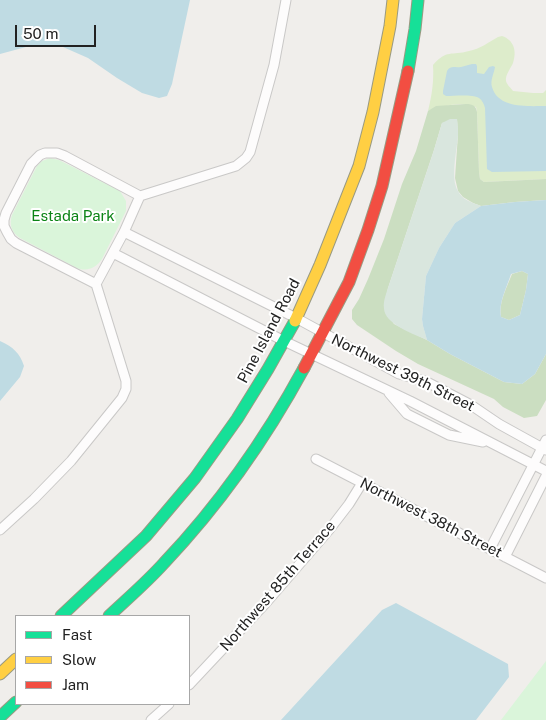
<!DOCTYPE html>
<style>
body{margin:0}
#map{position:relative;width:546px;height:720px;overflow:hidden;background:#f0eeeb;font-family:"Public Sans",sans-serif}
canvas{display:block}
.legend{position:absolute;left:15px;top:615px;width:175px;height:90px;box-sizing:border-box;background:#fff;border:1px solid #a7a7a7;margin:0;padding:6px 9px;list-style:none;font-size:15px;color:#222}
.legend li{display:flex;align-items:center;gap:10px;height:25px}
.legend b{width:25px;border:1px solid #a7a7a7}
.scale{position:absolute;left:15px;top:25px;width:81px;height:22px;box-sizing:border-box;border:2px solid #222;border-top:0;padding-left:6px;font-size:15px;line-height:18px;white-space:nowrap;color:#222;-webkit-text-stroke:4px #fff;paint-order:stroke}
</style>
<div id="map">
<canvas width="546" height="720"></canvas>
<ul class="legend">
<li><b style="height:6px;background:#16e098"></b>Fast</li>
<li><b style="height:6px;background:#ffcf43"></b>Slow</li>
<li><b style="height:6px;background:#f24e42"></b>Jam</li>
</ul>
<div class="scale">50 m</div>
</div>
<script>
const ctx = document.querySelector('canvas').getContext('2d');
ctx.lineJoin = 'round';
function paint(path, color) {
  ctx.fillStyle = color;
  ctx.fill(path, 'evenodd');
}
function trace(path, color, width, dash) {
  ctx.strokeStyle = color;
  ctx.lineWidth = width;
  ctx.lineCap = dash ? 'butt' : 'round';
  ctx.setLineDash(dash || []);
  ctx.stroke(path);
}
function label(font, color, halo, rows, align = 'center') {
  ctx.font = font + ' "Public Sans",sans-serif';
  ctx.lineWidth = 4;
  ctx.setLineDash([]);
  ctx.textBaseline = 'middle';
  ctx.strokeStyle = halo;
  ctx.fillStyle = color;
  for (const [text, x, y, turn = 0] of rows) {
    ctx.save();
    ctx.translate(x, y);
    ctx.rotate((+turn || 0) * Math.PI / 180);
    ctx.textAlign = isNaN(turn) ? turn : align;
    if (halo) ctx.strokeText(text, 0, 0);
    ctx.fillText(text, 0, 0);
    ctx.restore();
  }
}
paint(new Path2D(`
 M502 36C514 40 517 51 513 63 511 68 505 75 506 81 507 85 511 88 513 91L533 93H543L546 90V179L484 182 480 179 479 172 477 112 476 107C460 101 444 106 428 111 432 95 434 81 433 65 447 49 451 56 469 51 480 49 489 42 498 37Z`), '#ddeccb');
paint(new Path2D(`
 M466 104C473 104 476 106 477 112L479 172 480 179 484 182 546 179V200L515 202 481 206 473 203 463 197 458 191 455 178 458 134 457 120 442 123 434 150 388 288 384 308 394 324 427 340 450 354 504 382 522 384 535 374 546 354V400L537 416 524 418 503 407 494 399 418 364 396 351 357 325 352 319V310L359 299 368 279 384 239 402 184 416 151 428 111 436 106Z
 M522 271 528 274 526 290 520 315 509 320 501 317C498 303 507 287 512 274Z`), '#cbdec1');
paint(new Path2D(`
 M450 119H457C458 125 458 130 458 135 457 151 450 178 458 191 462 200 473 203 481 206L455 223 439 248 426 276 422 319 423 326 427 340C414 334 384 324 384 308 383 302 386 294 388 288L434 150 442 123Z`), '#d9e6de');
paint(new Path2D(`
 M50 158 59 160 120 191 126 201V211L102 259C96 268 87 272 77 268L20 238C11 232 9 224 12 215L37 166 42 161Z
 M546 661V720H501Z`), '#daf5da');
paint(new Path2D(`
 M0 0H190L172 84 167 96 159 98 142 93 117 78 88 58 63 47H26L0 54Z
 M472 64H476L477 66V73L484 74 489 67 493 66 495 67C494 74 490 80 492 87 498 109 529 106 546 106V171L492 172 487 169 485 108C484 104 482 100 479 98 472 94 454 96 446 96L443 94V91L447 71C451 65 454 68 461 67 465 66 468 65 472 64Z
 M546 200V354L535 374 522 384 504 382 450 354 427 340 423 326 422 319 426 276 439 248 455 223 481 206 515 202ZM522 271 528 274 526 290 520 315 509 320 501 317C498 303 507 287 511 274Z
 M0 341C13 347 20 353 24 366L20 377 0 401Z
 M396 603 508 664 509 677 476 720H281L382 610Z`), '#bfdbe3');
const street = new Path2D(`
 M124 232 296 318 399 374 425 381 471 405 499 424 546 450
 M113 253 284 341 410 401 546 471
 M96 284 16 243 11 239 7 232 4 226V220L6 213 31 164 40 155 45 153H57L65 156 140 196
 M389 393 407 414 449 435 483 442
 M316 459 546 578
 M0 530 34 499 71 461 122 398 126 389V381L96 284 124 232 140 196 236 166 246 158 250 152 274 65 286 0
 M490 549 546 440
 M505 557 546 476
 M189 685 265 604 329 530 349 504 362 483
 M151 720 169 704`);
const fast = new Path2D(`
 M408 71 415 29 418 0
 M61 616 146 536 195 478 237 419 268 369 295 321
 M109 616C127 599 147 582 164 563 219 505 266 438 304 368
 M0 717 16 702`);
const slow = new Path2D(`
 M295 321 320 265 359 166 373 112 390 26 393 0
 M0 674 16 659`);
const jam = new Path2D(`
 M304 368 349 282 368 230 382 186 408 71`);
trace(street, '#c9c8c7', 11);
trace(fast, '#999a82', 13);
trace(slow, '#999a82', 13);
trace(jam, '#999a82', 13);
trace(street, '#fdfcfc', 9);
trace(fast, '#16e098', 11);
trace(slow, '#ffcf43', 11);
trace(jam, '#f24e42', 11);
label('15px', '#0c8416', '#fff', [
 ["Estada Park",73,216]
]);
label('15px', '#222', '#fff', [
 ["Pine Island Road",269,331,-62],
 ["Northwest 39th Street",403,373,26],
 ["Northwest 38th Street",431,518,27],
 ["Northwest 85th Terrace",278,586,-49]
]);
</script>
